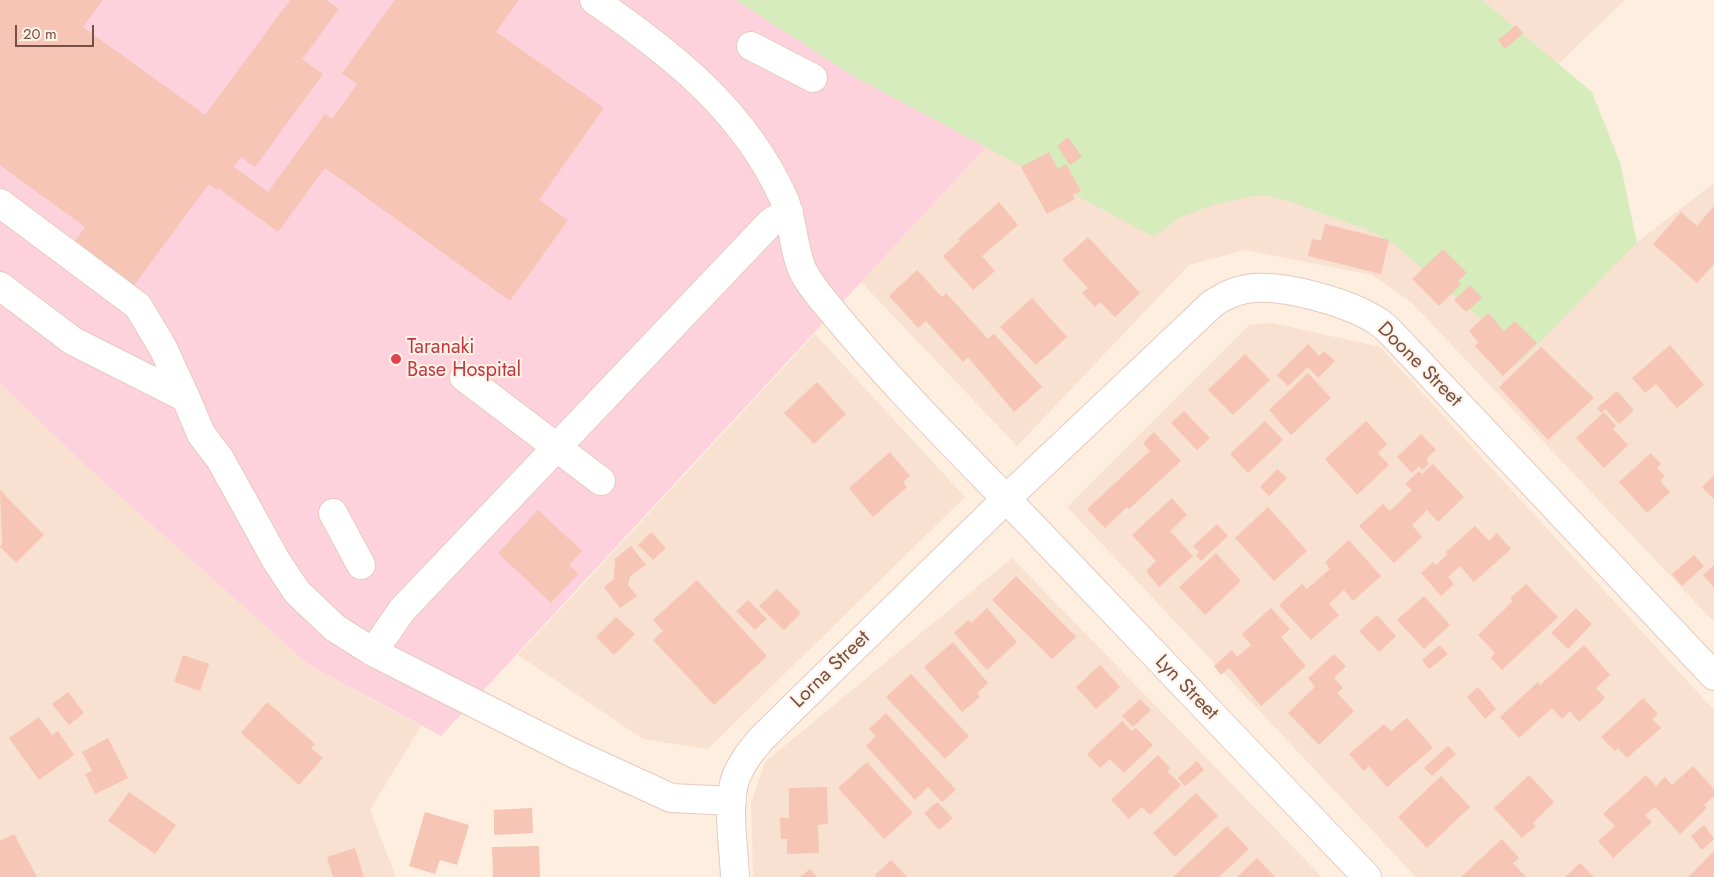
<!DOCTYPE html>
<style>
body{margin:0}
#map{position:relative;width:1714px;height:877px;overflow:hidden;background:#feeedf;font-family:Jost,sans-serif}
canvas{display:block}
.scale{position:absolute;left:15px;top:25px;width:79px;height:22px;box-sizing:border-box;border:2px solid #765045;border-top:0;padding-left:6px;font-size:15px;line-height:18px;white-space:nowrap;color:#765045;-webkit-text-stroke:4px #fff2e7;paint-order:stroke}
</style>
<div id="map">
<canvas width="1714" height="877"></canvas>
<div class="scale">20 m</div>
</div>
<script>
const ctx = document.querySelector('canvas').getContext('2d');
ctx.lineJoin = 'round';
function paint(path, color) {
  ctx.fillStyle = color;
  ctx.fill(path, 'evenodd');
}
function trace(path, color, width, dash) {
  ctx.strokeStyle = color;
  ctx.lineWidth = width;
  ctx.lineCap = dash ? 'butt' : 'round';
  ctx.setLineDash(dash || []);
  ctx.stroke(path);
}
function label(font, color, halo, rows, align = 'center') {
  ctx.font = font + ' Jost,sans-serif';
  ctx.lineWidth = 4;
  ctx.setLineDash([]);
  ctx.textBaseline = 'middle';
  ctx.strokeStyle = halo;
  ctx.fillStyle = color;
  for (const [text, x, y, turn = 0] of rows) {
    ctx.save();
    ctx.translate(x, y);
    ctx.rotate((+turn || 0) * Math.PI / 180);
    ctx.textAlign = isNaN(turn) ? turn : align;
    if (halo) ctx.strokeText(text, 0, 0);
    ctx.fillText(text, 0, 0);
    ctx.restore();
  }
}
paint(new Path2D(`
 M1368 0H1625L1509 111Z
 M986 147 1228 178 1416 209 1534 322 1714 183V622L1411 302 1372 275 1245 250 1189 265 1017 446 861 282Z
 M1272 323 1380 347 1714 710V877H1416L1067 507 1249 325Z
 M815 334 965 497 708 749 643 739 518 655Z
 M0 383 88 468 309 665 421 726 370 810 396 877H0Z
 M1012 558 1322 877H753L751 803 765 762Z`), '#f8e1d0');
paint(new Path2D(`
 M0 0H816L986 147 441 736 309 665 88 468 0 383Z`), '#fdd2dd');
paint(new Path2D(`
 M736 0H1482L1592 92 1620 162 1637 243 1521 361 1480 318 1395 245 1373 232 1289 201 1270 196H1253L1213 205 1179 218 1154 237 853 76Z`), '#d7ecbd');
paint(new Path2D(`
 M0 0H103L83 27 205 115 290 0H326L339 9 302 59 323 74 255 167 241 157 234 167 268 192 325 114 332 119 357 84 342 73 395 0H519L496 32 604 108 539 200 568 220 510 301 325 168 278 232 218 188 217 190 209 184 132 288 72 245 85 227 0 165Z
 M1516 25 1523 33 1505 49 1498 40Z
 M1068 137 1082 157 1070 165 1057 146Z
 M1049 152 1058 169 1066 164 1081 191 1073 195 1075 199 1047 214 1021 167Z
 M999 202 1018 225 982 256 995 271 973 290 943 256 960 241 958 239Z
 M1714 206V264L1697 283 1653 244 1681 212 1697 226Z
 M1325 224 1389 240 1381 274 1308 256 1312 239 1321 241Z
 M1088 237 1140 293 1115 317 1100 302 1095 307 1082 293 1088 288 1062 260Z
 M1443 249 1467 273 1458 281 1461 284 1439 306 1412 279Z
 M917 270 942 297 946 293 988 339 994 334 1042 387 1014 412 968 357 963 362 926 321 918 328 889 296Z
 M1470 285 1482 298 1466 312 1454 300Z
 M1032 298 1067 337 1036 365 1000 327Z
 M1488 313 1504 331 1515 321 1537 343 1503 376 1475 346 1478 342 1469 331Z
 M1308 344 1319 356 1324 351 1335 361 1318 378 1308 367 1288 386 1277 375Z
 M1670 345 1704 385 1677 408 1656 384 1645 393 1632 378Z
 M1541 347 1594 398 1548 440 1499 387Z
 M1245 354 1270 380 1233 415 1208 390Z
 M1308 373 1331 398 1291 435 1269 410Z
 M817 382 846 414 814 444 784 413Z
 M1617 391 1634 410 1619 424 1605 409 1601 413 1597 408Z
 M1184 411 1210 438 1197 450 1171 423Z
 M1604 412 1616 426 1613 429 1628 445 1604 468 1576 438Z
 M1265 421 1283 440 1248 473 1230 454Z
 M1366 421 1387 444 1378 453 1389 465 1357 495 1325 459Z
 M1154 432 1181 461 1129 509 1127 507 1105 528 1087 509 1150 451 1143 443Z
 M1421 434 1436 450 1426 459 1429 464 1422 470 1419 466 1412 473 1397 457Z
 M890 452 910 476 903 482 907 487 873 517 849 488Z
 M1651 453 1661 464 1657 468 1665 476 1660 481 1670 492 1647 513 1619 482Z
 M1433 464 1464 497 1438 522 1427 510 1412 525 1422 537 1394 563 1359 526 1383 504 1390 511 1412 490 1405 484 1419 471 1422 474Z
 M1277 469 1287 478 1269 496 1260 487Z
 M1714 475V499L1702 487Z
 M0 490 44 535 16 563 0 547 2 544Z
 M1172 498 1187 515 1170 531 1193 556 1159 587 1146 571 1156 561 1132 535Z
 M1268 507 1307 551 1274 581 1235 538Z
 M538 510 582 551 569 565 578 574 551 603 498 553Z
 M1217 524 1228 536 1201 561 1196 555 1199 552 1193 546Z
 M1475 526 1489 541 1497 533 1511 549 1474 582 1460 566 1448 577 1454 584 1441 596 1421 573 1433 562 1436 565 1448 554 1446 552Z
 M651 532 666 548 653 560 638 545Z
 M1349 540 1381 576 1353 601 1344 590 1329 604 1339 615 1311 640 1279 605 1302 584 1307 589 1330 569 1325 562Z
 M631 546 646 565 630 576 628 585 637 596 620 608 604 587 614 579 615 559Z
 M1216 553 1241 581 1205 615 1179 587Z
 M1694 555 1704 566 1682 586 1672 574Z
 M1714 565V588L1703 575Z
 M1016 576 1076 637 1052 659 992 600Z
 M697 580 767 656 714 705 653 640 663 631 653 620Z
 M1526 584 1558 617 1502 670 1491 658 1495 653 1478 635 1513 601 1510 598Z
 M777 589 801 613 784 630 759 606Z
 M1424 596 1450 625 1424 649 1397 620Z
 M748 600 767 619 755 630 736 611Z
 M987 608 1017 642 987 670 954 633 968 620 971 623Z
 M1271 608 1290 629 1281 637 1306 666 1261 706 1229 668 1221 675 1214 666 1232 650 1237 657 1251 645 1242 634Z
 M1576 608 1592 624 1568 649 1551 633Z
 M1377 615 1396 636 1379 652 1359 631Z
 M616 617 635 634 614 655 596 637Z
 M953 642 988 683 977 693 980 697 962 712 924 667Z
 M1440 645 1448 654 1429 669 1422 660Z
 M1584 645 1610 675 1596 688 1605 698 1579 722 1570 711 1562 719 1552 708 1519 738 1500 717 1538 682 1540 685Z
 M1334 654 1346 666 1334 678 1343 688 1337 693 1354 711 1319 745 1288 713 1315 687 1308 678Z
 M183 655 209 664 200 691 174 682Z
 M1100 665 1120 687 1096 709 1076 687Z
 M911 674 969 736 945 759 886 697Z
 M1478 687 1496 709 1485 719 1467 697Z
 M68 692 84 713 69 725 52 704Z
 M1643 698 1658 714 1652 719 1661 728 1627 758 1618 748 1615 751 1601 737Z
 M1140 699 1151 710 1133 727 1122 716Z
 M267 702 315 744 311 748 323 758 299 785 241 733Z
 M886 713 956 790 942 802 928 787 915 800 866 746 876 736 869 729Z
 M39 717 52 735 58 731 74 755 39 780 9 738Z
 M1407 718 1433 748 1387 787 1369 766 1364 771 1349 754 1384 724 1391 731Z
 M1122 721 1132 731 1136 728 1153 745 1124 773 1110 759 1100 768 1087 754Z
 M108 738 128 778 95 794 85 774 92 771 82 752Z
 M1448 746 1456 754 1432 776 1424 768Z
 M1158 755 1170 768 1167 771 1181 785 1150 815 1142 807 1129 819 1111 800Z
 M1197 761 1204 770 1185 786 1178 778Z
 M867 762 913 813 884 839 838 788Z
 M1693 766 1714 789V796L1704 805 1707 808 1680 834 1655 807 1645 815 1652 822 1613 858 1598 841 1615 826 1603 814 1646 775 1656 786 1665 777 1672 785Z
 M1529 775 1554 802 1533 823 1536 826 1522 838 1494 808Z
 M1441 776 1470 807 1427 848 1398 817Z
 M827 787 828 824 818 825 819 853 787 854V839H781L780 818H789V788Z
 M129 792 176 825 155 854 108 821Z
 M1196 793 1218 816 1175 857 1153 833Z
 M937 802 953 818 939 830 924 813Z
 M532 808 533 833 494 835V810Z
 M425 812 469 825 457 865 440 860 435 874 409 866Z
 M1704 825 1714 839 1702 850 1691 836Z
 M1227 826 1249 849 1219 877H1173Z
 M14 834 37 877H0V841Z
 M1502 839 1519 858 1513 863 1526 877H1461Z
 M539 846 540 877H493L492 847Z
 M355 848 364 877H333L327 857Z
 M1714 851V877H1688Z
 M1257 858 1275 877H1237Z
 M891 860 907 877H877L875 875Z
 M1580 863 1594 877H1565Z
 M810 869 817 877H800Z`), '#f6c5b5');
const minor = new Path2D(`
 M594 0C672 54 744 110 784 199 794 223 793 252 804 273 811 287 823 300 832 311 896 389 969 460 1039 533 1148 648 1258 762 1367 877
 M751 46 813 78
 M0 203 138 306 163 348 186 398
 M0 286 73 341 186 398 201 434 220 459 277 562 297 592 335 628 373 652 575 754 671 798 732 801
 M464 377 601 481
 M333 513 361 565
 M373 652 402 610 771 222 789 212
 M735 877C734 848 726 804 736 777 742 762 751 751 761 739L1006 499 1212 304C1223 297 1233 291 1247 289 1281 283 1352 303 1380 323 1386 327 1392 334 1397 339L1714 676`);
trace(minor, '#e5cabe', 30);
trace(minor, '#fff', 28);
for (const [x, y, r, color] of [
 [396,359,6,"#e0444e"]
]) {
  const dot = new Path2D();
  dot.arc(x, y, r, 0, 2 * Math.PI);
  ctx.fillStyle = color;
  ctx.fill(dot);
  trace(dot, '#fff2e7', 2);
}
label('20px', '#be3a42', '#fff2e7', [
 ["Taranaki",407,348],
 ["Base Hospital",407,371]
], 'left');
label('20px', '#765045', '#fff2e7', [
 ["Doone Street",1419,365,45],
 ["Lorna Street",831,670,-44],
 ["Lyn Street",1186,688,46]
]);
</script>
